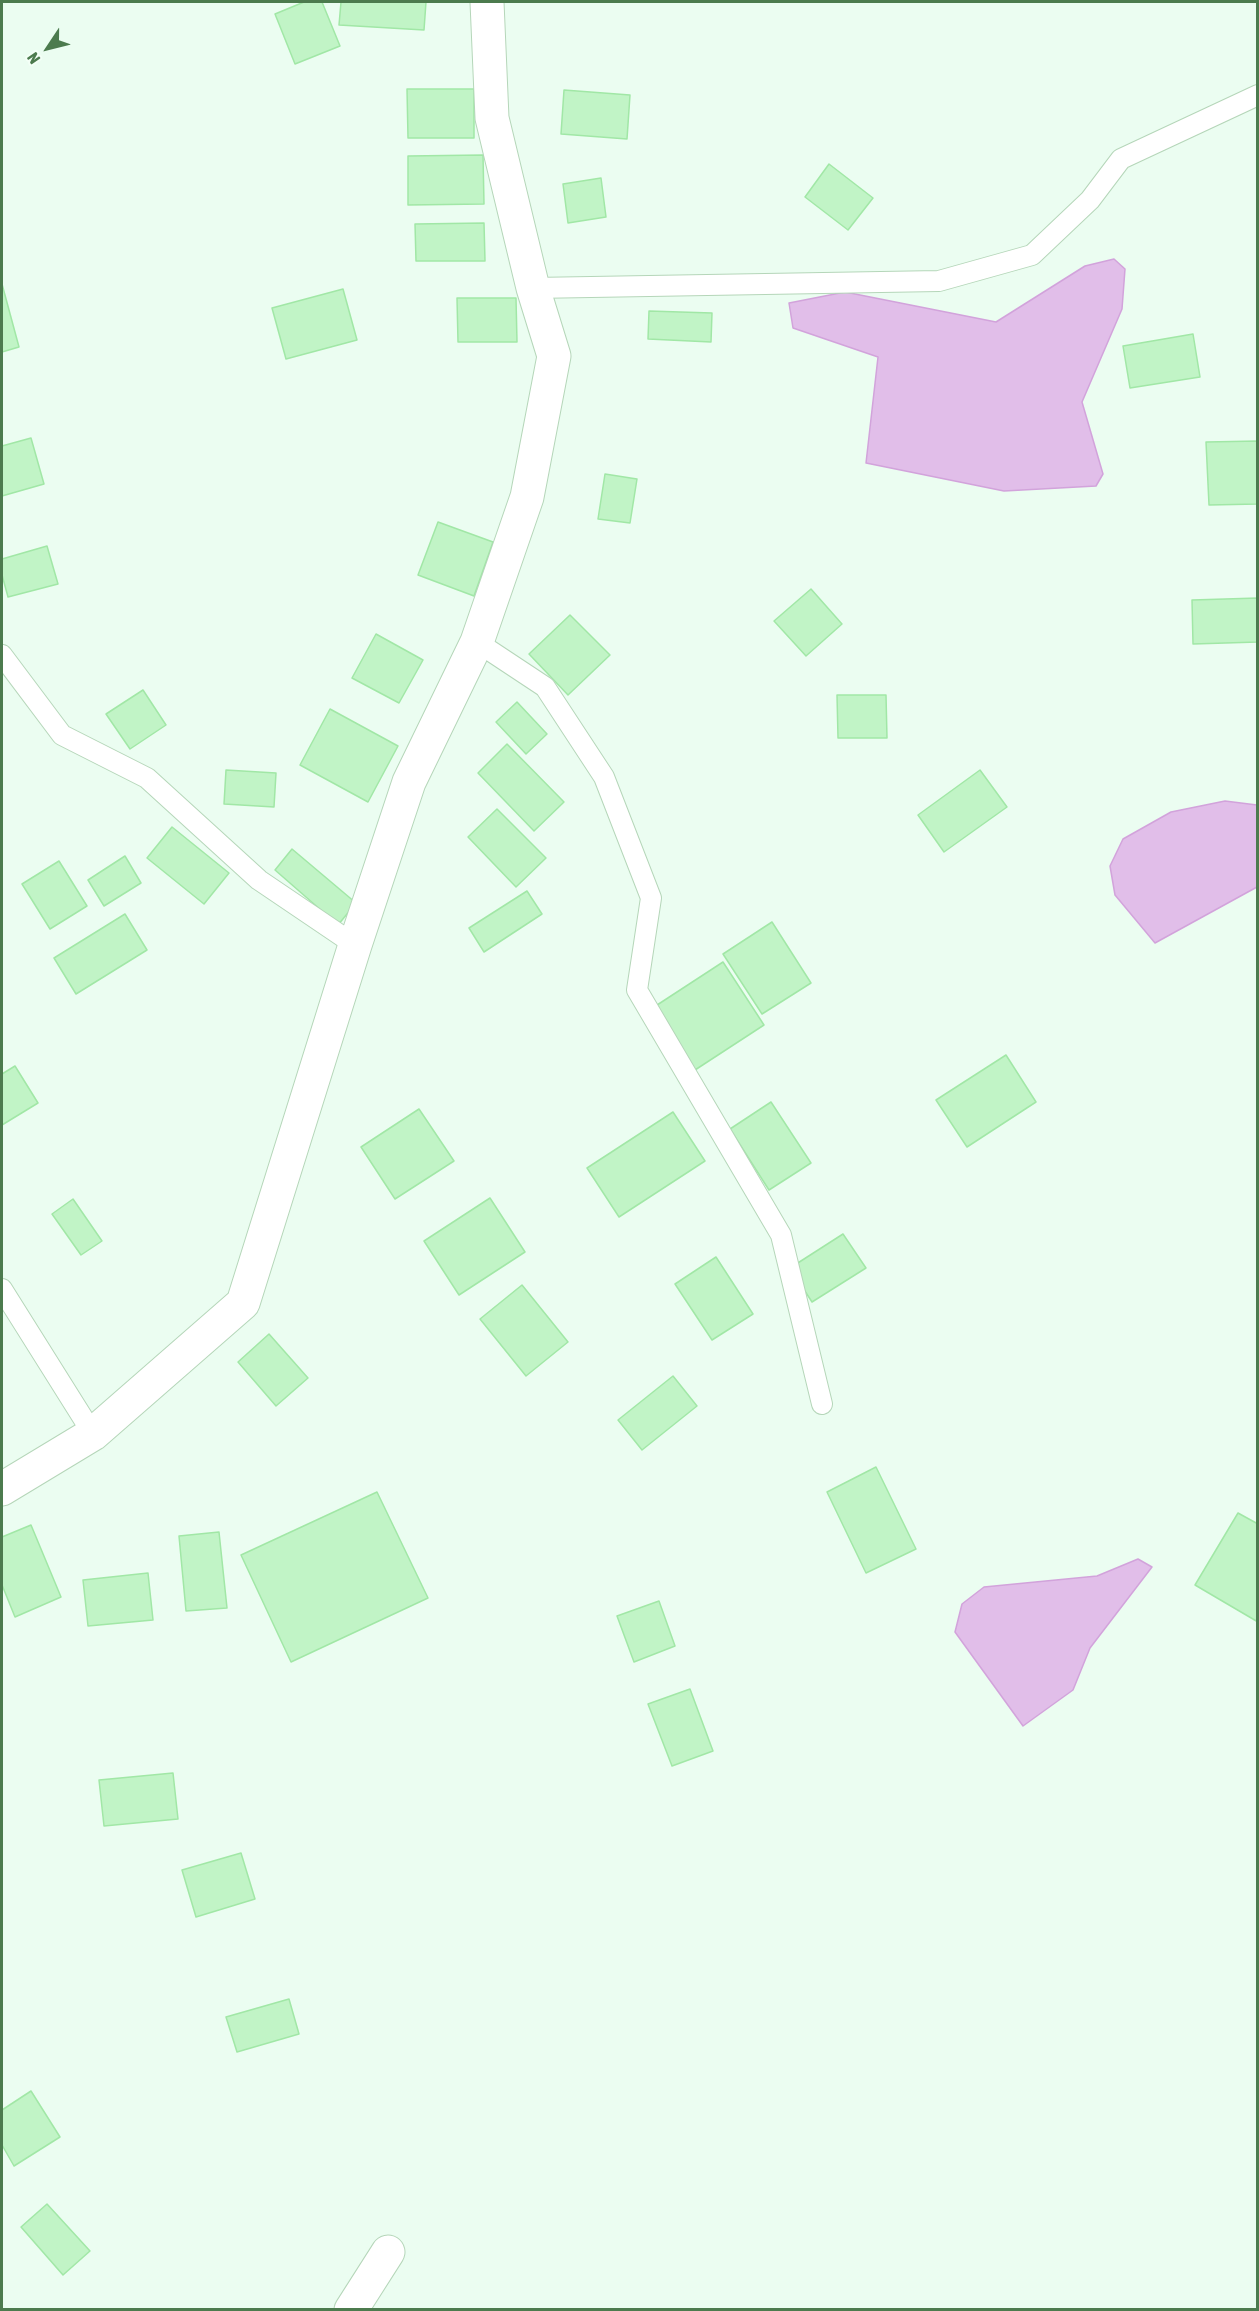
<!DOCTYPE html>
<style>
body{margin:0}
#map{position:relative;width:1259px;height:2311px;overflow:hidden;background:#ebfdf1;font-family:"Asap Condensed",sans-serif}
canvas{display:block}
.frame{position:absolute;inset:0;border:3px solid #4c7b4e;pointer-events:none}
.north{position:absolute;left:18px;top:18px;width:60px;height:60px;-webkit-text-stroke:4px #f3fff6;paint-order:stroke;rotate:235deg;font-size:16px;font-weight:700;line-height:24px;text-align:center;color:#4c7b4e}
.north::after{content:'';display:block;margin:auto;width:21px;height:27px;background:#4c7b4e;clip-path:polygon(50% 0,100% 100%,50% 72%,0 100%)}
</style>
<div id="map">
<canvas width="1259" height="2311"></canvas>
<div class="frame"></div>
<div class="north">N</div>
</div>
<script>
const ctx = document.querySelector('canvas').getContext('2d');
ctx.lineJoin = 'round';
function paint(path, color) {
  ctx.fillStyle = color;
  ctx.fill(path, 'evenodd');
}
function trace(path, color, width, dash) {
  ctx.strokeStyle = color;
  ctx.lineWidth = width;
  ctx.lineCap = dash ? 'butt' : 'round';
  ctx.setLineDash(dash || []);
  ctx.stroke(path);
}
const water = new Path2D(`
 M1114 259 1125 269 1122 309 1082 402 1103 474 1096 486 1004 491 866 463 878 357 793 328 789 303 845 292 996 322 1085 266Z
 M1225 801 1257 805V887L1155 943 1115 895 1110 866 1123 839 1171 812Z
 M1138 1559 1152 1567 1090 1648 1073 1690 1023 1726 955 1632 962 1604 984 1587 1097 1576Z`);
paint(water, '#e1bee9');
trace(water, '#d2a3db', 1.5);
const building = new Path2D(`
 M304 2H322L340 46 295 64 275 14Z
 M341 2H426L424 30 339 25Z
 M407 89H474V138H408Z
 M564 90 630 95 627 139 561 134Z
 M483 155 484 204 408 205V156Z
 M829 164 873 198 848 230 805 197Z
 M601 178 606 217 568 223 563 184Z
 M484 223 485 261H416L415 224Z
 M2 284 19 347 2 352Z
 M343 289 357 340 286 359 272 308Z
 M457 298H516L517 342H458Z
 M649 311 712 313 711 342 648 339Z
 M1193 334 1200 377 1130 388 1123 346Z
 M31 438 44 484 2 496V446Z
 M1258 441V504L1209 505 1206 442Z
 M605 474 637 479 630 523 598 519Z
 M438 522 493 542 474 596 418 575Z
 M47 546 58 584 8 597 2 575V559Z
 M811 589 842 624 806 656 774 621Z
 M1258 598V642L1193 644 1192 600Z
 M570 615 610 655 568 695 529 654Z
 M376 634 423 660 399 703 352 678Z
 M143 690 166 725 130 749 106 714Z
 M837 695H886L887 738H838Z
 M517 702 547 734 526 754 496 722Z
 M330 709 398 746 368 802 300 765Z
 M507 744 564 802 534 831 478 773Z
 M226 770 276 773 274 807 224 804Z
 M980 770 1007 807 944 852 918 815Z
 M497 809 546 858 516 887 468 837Z
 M172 827 229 873 204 904 147 858Z
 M292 849 356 903 338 925 275 870Z
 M125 856 141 883 104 906 88 880Z
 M59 861 87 906 50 929 22 884Z
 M527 891 542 914 484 952 469 928Z
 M125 914 147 950 76 994 54 958Z
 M772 922 811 983 762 1014 723 954Z
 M723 962 764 1025 695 1070 654 1007Z
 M1006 1055 1036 1102 967 1147 936 1100Z
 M15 1066 38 1103 2 1125V1074Z
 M771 1102 811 1163 769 1190 730 1129Z
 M419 1109 454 1161 395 1199 361 1147Z
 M673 1112 705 1161 619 1217 587 1168Z
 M490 1198 525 1252 459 1295 424 1241Z
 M73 1199 102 1241 81 1255 52 1214Z
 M843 1234 866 1268 812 1302 790 1268Z
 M716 1257 753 1314 712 1340 675 1284Z
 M522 1285 568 1342 526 1376 480 1319Z
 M269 1334 308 1378 276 1406 238 1362Z
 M673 1376 697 1406 642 1450 618 1420Z
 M876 1467 916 1549 866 1573 827 1492Z
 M377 1492 428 1598 291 1662 241 1555Z
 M1238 1513 1258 1524V1622L1195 1585Z
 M31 1525 61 1597 15 1617 2 1585V1537Z
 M219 1532 227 1608 186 1611 179 1536Z
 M148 1573 153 1620 88 1626 83 1580Z
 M659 1601 675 1646 634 1662 617 1616Z
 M690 1689 713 1751 672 1766 648 1704Z
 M173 1773 178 1819 104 1826 99 1780Z
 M241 1853 255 1899 196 1917 182 1870Z
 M289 1999 299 2034 237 2052 226 2017Z
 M31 2091 60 2137 14 2166 2 2145V2110Z
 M47 2204 90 2251 63 2275 21 2227Z`);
paint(building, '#c1f4c6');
trace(building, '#a1e7a6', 1.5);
const lane = new Path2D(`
 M533 288 939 281 1032 255 1090 200 1121 159 1258 95
 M477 642 545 687 604 777 651 898 637 990 781 1235 822 1404
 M2 655 62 735 147 778 259 880 355 945
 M2 1289 93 1434`);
const street = new Path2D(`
 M2 1489 93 1434 243 1303 355 945 409 782 477 642 527 497 554 356 533 288 492 118 487 2
 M351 2310 388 2252`);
trace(lane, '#b5d6b9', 22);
trace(street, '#b5d6b9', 35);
trace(lane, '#fff', 20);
trace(street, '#fff', 33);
</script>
